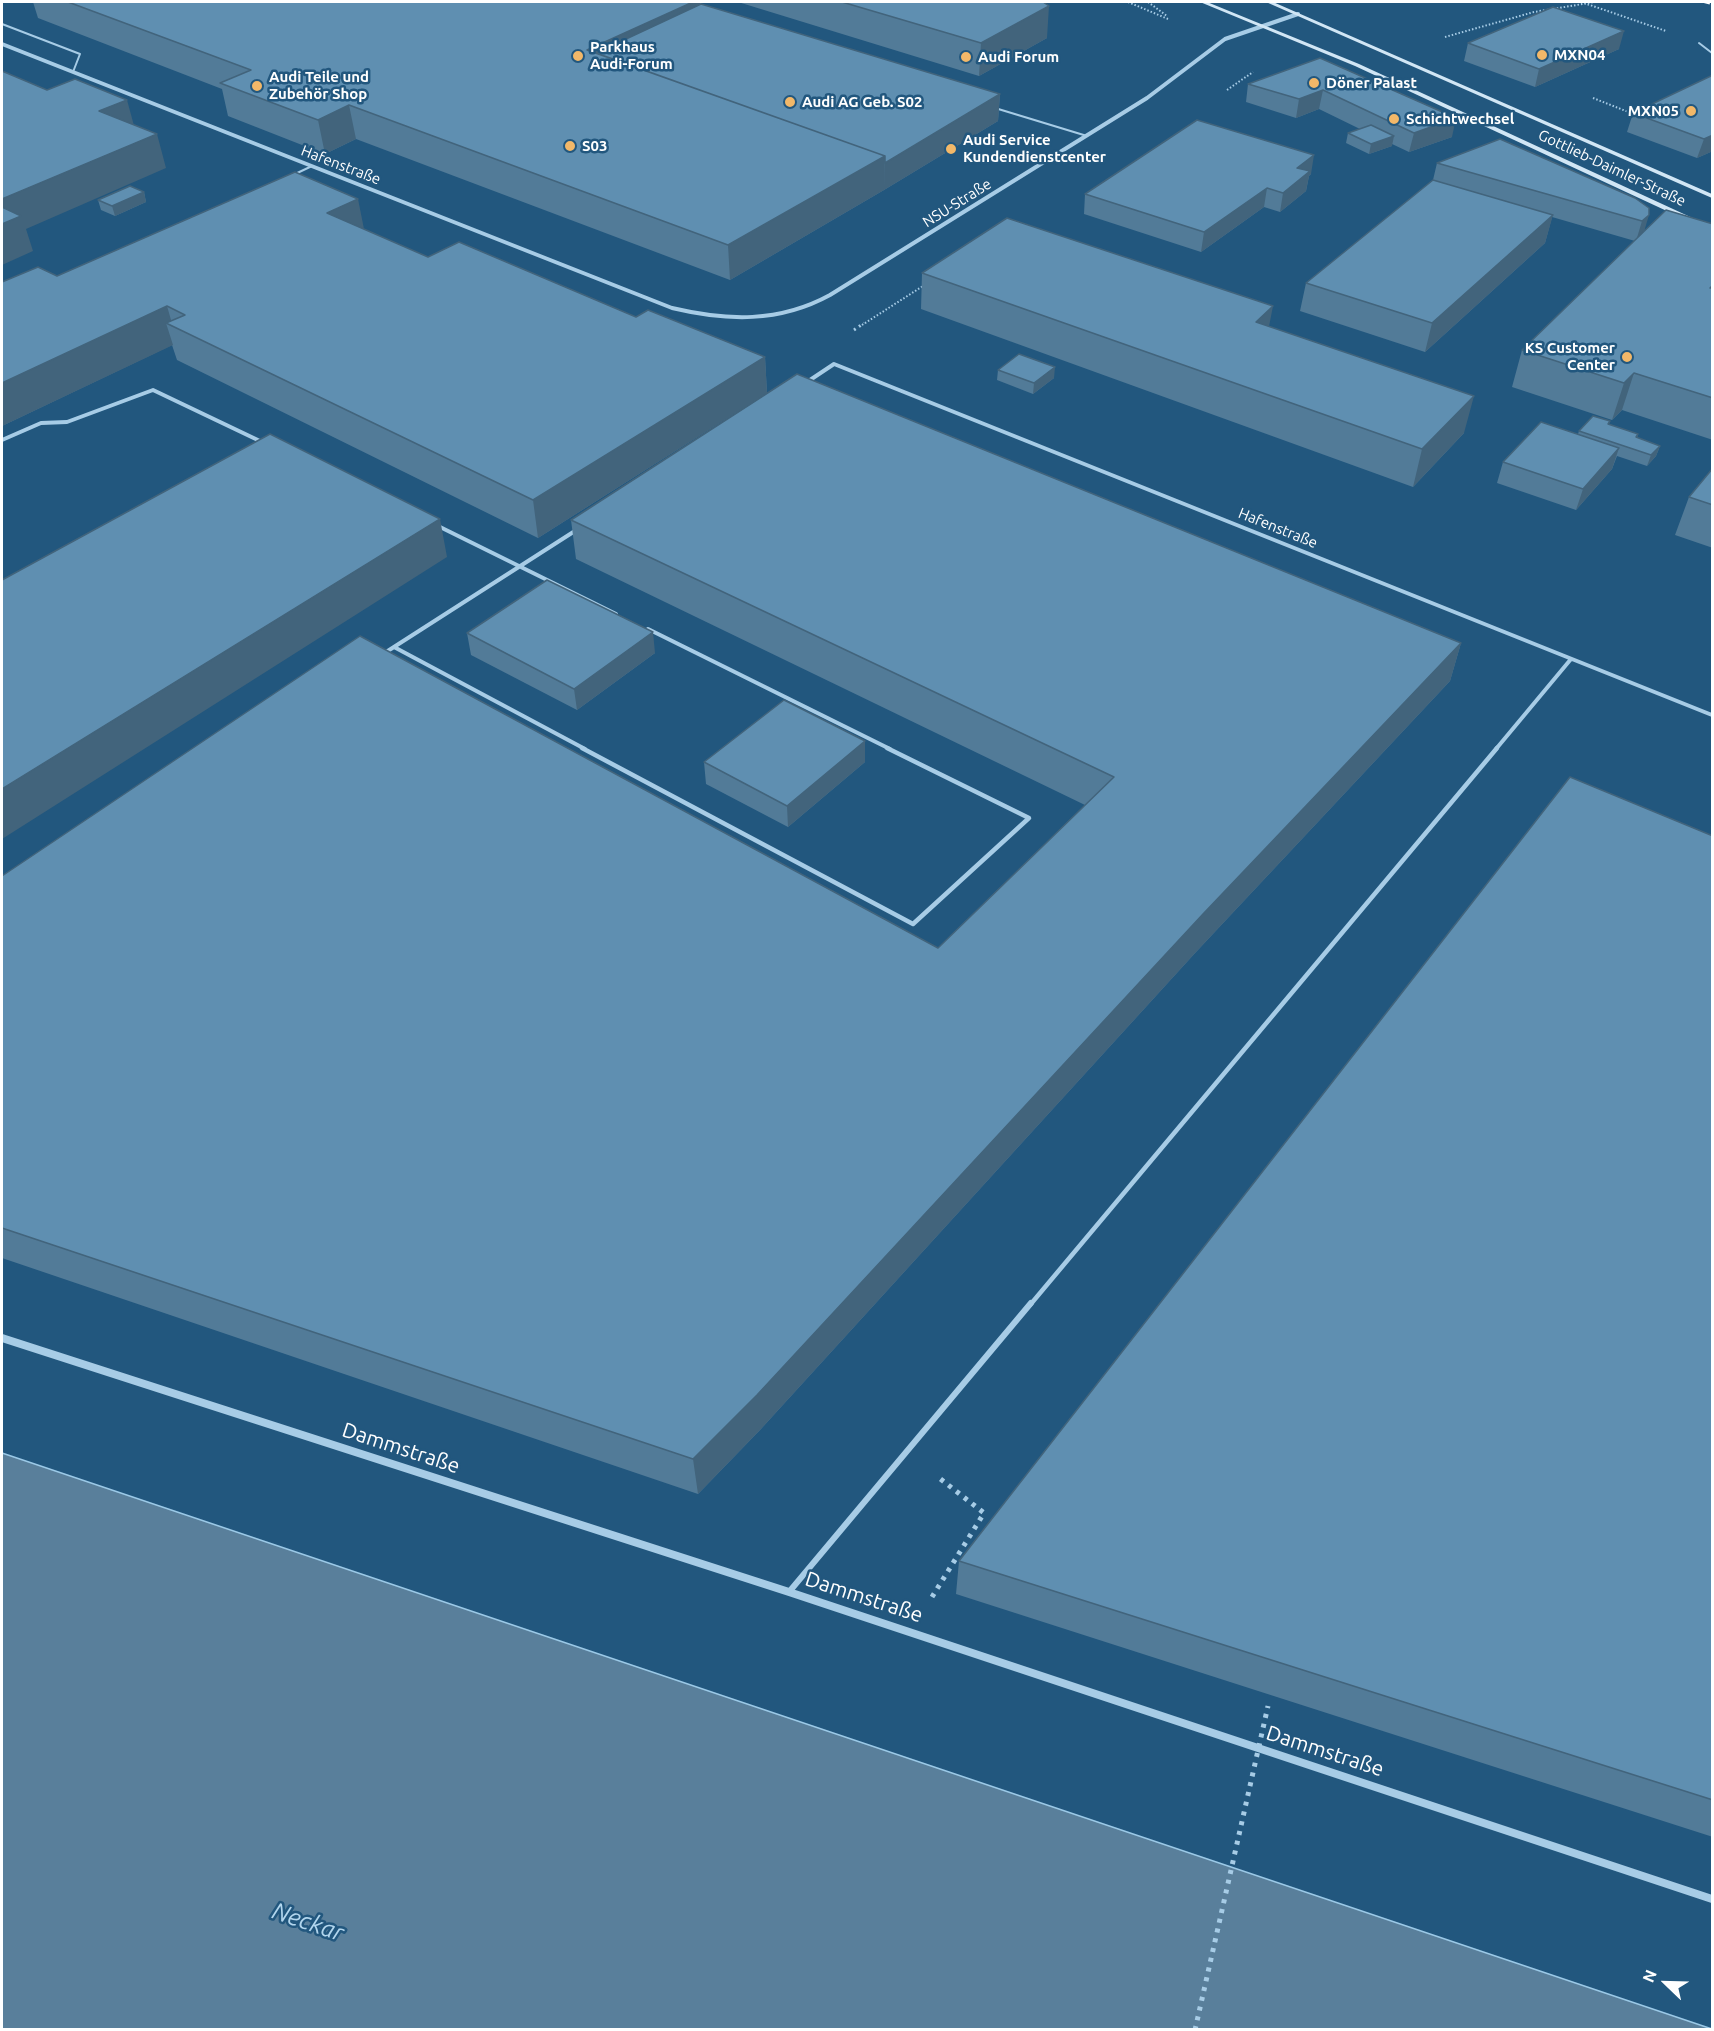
<!DOCTYPE html>
<meta charset="utf-8">
<style>
body{margin:0}
#map{position:relative;width:1714px;height:2031px;overflow:hidden;background:#22577e;font-family:Ubuntu,sans-serif}
canvas{display:block}
.frame{position:absolute;inset:0;border:3px solid #fff;pointer-events:none}
.north{position:absolute;left:1636px;top:1953px;width:60px;height:60px;-webkit-text-stroke:4px #22577e;paint-order:stroke;rotate:293deg;font-size:16px;font-weight:700;line-height:24px;text-align:center;color:#fff}
.north::after{content:'';display:block;margin:auto;width:21px;height:27px;background:#fff;clip-path:polygon(50% 0,100% 100%,50% 72%,0 100%)}
</style>
<div id="map">
<canvas width="1714" height="2031"></canvas>
<div class="frame"></div>
<div class="north">N</div>
</div>
<script>
const ctx = document.querySelector('canvas').getContext('2d');
ctx.lineJoin = 'round';
function paint(path, color) {
  ctx.fillStyle = color;
  ctx.fill(path, 'evenodd');
}
function trace(path, color, width, dash) {
  ctx.strokeStyle = color;
  ctx.lineWidth = width;
  ctx.lineCap = dash ? 'butt' : 'round';
  ctx.setLineDash(dash || []);
  ctx.stroke(path);
}
function label(font, color, halo, rows, align = 'center') {
  ctx.font = font + ' Ubuntu,sans-serif';
  ctx.lineWidth = 5;
  ctx.setLineDash([]);
  ctx.textBaseline = 'middle';
  ctx.strokeStyle = halo;
  ctx.fillStyle = color;
  for (const [text, x, y, turn = 0] of rows) {
    ctx.save();
    ctx.translate(x, y);
    ctx.rotate((+turn || 0) * Math.PI / 180);
    ctx.textAlign = isNaN(turn) ? turn : align;
    if (halo) ctx.strokeText(text, 0, 0);
    ctx.fillText(text, 0, 0);
    ctx.restore();
  }
}
const water = new Path2D(`
 M2 1453 1712 2029H2Z`);
paint(water, '#597f9b');
trace(water, '#9bc9e7', 1.5);
trace(new Path2D(`
 M1128 2 1168 19
 M1148 2 1167 16
 M1581 2 1666 31
 M1445 37 1534 12 1595 2
 M1227 90 1253 72
 M1593 98 1636 115
 M862 325 923 286`), '#a7cce6', 2, [1.5, 2]);
trace(new Path2D(`
 M854 330 864 323`), '#a7cce6', 3, [2, 4]);
trace(new Path2D(`
 M932 1597 984 1513 938 1477`), '#a7cce6', 5, [4, 6]);
trace(new Path2D(`
 M2 24 80 54 73 72
 M1699 43 1712 53
 M995 108 1087 136
 M293 175 312 166`), '#a7cce6', 2);
trace(new Path2D(`
 M807 382 834 364 1712 715
 M2 440 41 423 67 422 153 390 262 442
 M438 526 616 614
 M648 629 890 749
 M394 647 585 749
 M383 654 578 529
 M1496 749 1571 659`), '#a7cce6', 4);
trace(new Path2D(`
 M582 748 913 924 1029 818 887 748
 M1030 1305 1497 748`), '#a7cce6', 4.5);
trace(new Path2D(`
 M789 1592 1031 1303`), '#a7cce6', 6);
trace(new Path2D(`
 M2 44 672 308C727 321 779 323 830 295L1147 98 1225 39 1298 14`), '#a7cce6', 4);
trace(new Path2D(`
 M2 1338 789 1592 1712 1899`), '#a7cce6', 8);
paint(new Path2D(`
 M1200 2H1207L1359 64 1712 227V232L1355 66Z
 M1266 2H1273L1712 194V198Z`), '#d1e6f5');
trace(new Path2D(`
 M1704 2 1712 4`), '#fff', 2, [6, 2]);
trace(new Path2D(`
 M1195 2030 1268 1706`), '#a7cce6', 5, [4, 6]);
paint(new Path2D(`
 M33 2H700L701 4 1000 94 998 121 884 190 730 280 356 139 325 154 228 116 222 89 38 18Z
 M738 2H1043L1047 38 979 76Z
 M1468 43 1619 49 1535 87 1464 61Z
 M1320 58 1452 137 1409 152 1392 144V146L1369 154 1346 143 1348 133 1360 129 1319 109 1296 118 1246 102 1248 84Z
 M1713 75V151L1697 158 1627 132 1633 113Z
 M1437 163 1649 208 1644 231 1713 224V440L1622 410 1612 420 1512 387 1522 350 1635 241 1552 217 1545 243 1425 352 1300 311 1306 283 1433 180Z
 M1311 174 1309 176 1306 191 1280 212 1264 207 1201 252 1084 214 1085 194Z
 M144 192 146 202 115 216 101 210 98 200Z
 M364 229 428 257 636 317 765 357 767 393 538 538 177 360 172 345 2 426V282L57 276Z
 M922 273 1269 327 1464 433 1413 487 921 309Z
 M998 370 1054 378 1033 394 997 380Z
 M1610 421 1609 424 1638 434 1637 438 1660 446 1656 456 1647 466 1617 456 1612 469 1576 510 1497 483 1503 462 1578 434 1579 431Z
 M1713 468V548L1675 535 1689 497Z
 M571 520 1461 643 1450 681 1196 952 760 1430 698 1494 2 1258V876L938 948 1085 805 576 559Z
 M467 633 655 653 577 710 471 655Z
 M704 762H865L788 827 706 784Z
 M1713 836V1837L956 1594 959 1561Z`), '#527b98');
paint(new Path2D(`
 M693 2H700L702 30 588 57 587 50Z
 M1049 6 1047 38 979 76 981 43Z
 M1624 31 1619 49 1535 87 1539 69Z
 M1323 90 1319 109 1296 118 1299 99Z
 M1000 94 998 121 884 190 885 163Z
 M127 100 136 133 99 111Z
 M349 105 356 139 325 154 318 120Z
 M1456 118 1452 137 1409 152 1414 133Z
 M157 134 166 168 26 229 33 251 2 265V199Z
 M1713 135V151L1697 158 1704 139Z
 M1394 136 1392 146 1369 154 1371 144Z
 M1314 155 1311 174 1309 176 1306 191 1280 212 1283 193 1297 168Z
 M885 156 884 190 730 280 728 245Z
 M1267 188 1264 207 1201 252 1204 232Z
 M144 192 146 202 115 216 112 206Z
 M358 199 365 234 327 213Z
 M1553 215 1545 243 1425 352 1432 323Z
 M1649 215 1643 235 1636 241 1642 221Z
 M167 306 173 327 166 323 173 345 2 426V383Z
 M1273 306 1266 342 1256 322Z
 M765 357 767 393 538 538 533 500Z
 M1055 367 1054 378 1033 394 1034 383Z
 M1634 373 1622 410 1612 420 1624 383Z
 M1474 396 1464 433 1413 487 1422 449Z
 M1660 446 1656 456 1647 466 1651 455Z
 M1619 448 1612 469 1576 510 1583 489Z
 M440 519 447 557 2 839V789Z
 M653 632 655 653 577 710 574 689Z
 M1461 643 1450 681 1196 952 760 1430 698 1494 693 1459 1203 914Z
 M865 741V762L788 827 787 806Z`), '#42647c');
const building = new Path2D(`
 M68 2H693L587 50 885 156 728 245 349 105 318 120 220 83 251 70Z
 M842 2H1043L1049 6 981 43Z
 M701 4 1000 94 885 163V156L596 53Z
 M1553 7 1624 31 1539 69 1468 43Z
 M1320 58 1456 118 1414 133 1323 90 1299 99 1248 84Z
 M2 71 47 90 75 79 127 100 99 111 157 134 2 199Z
 M1713 75V135L1704 139 1633 113Z
 M1197 120 1314 155 1297 168 1310 171 1283 193 1267 188 1204 232 1085 194Z
 M1371 125 1394 136 1371 144 1348 133Z
 M1500 139 1635 198 1649 208V215L1642 221 1437 163Z
 M295 172 358 199 327 213 428 257 459 242 636 317 648 310 765 357 533 500 166 323 185 315 167 306 2 383V282L38 267 57 276Z
 M1433 180 1553 215 1432 323 1306 283Z
 M130 186 144 192 112 206 98 200Z
 M2 207 21 216 2 224Z
 M1666 210 1713 224V285L1710 288H1713V398L1634 373 1624 383 1522 350Z
 M1007 218 1273 306 1256 322 1474 396 1422 449 922 273Z
 M1019 354 1055 367 1034 383 998 370Z
 M797 374 1461 643 1203 914 757 1395 693 1459 2 1228V876L360 636 938 948 1114 777 571 520Z
 M1593 416 1610 421 1608 424 1638 434 1636 437 1660 446 1651 455 1579 431Z
 M1541 422 1619 448 1583 489 1503 462Z
 M270 434 440 519 2 789V580Z
 M1713 468V505L1689 497Z
 M547 580 653 632 574 689 467 633Z
 M784 700 865 741 787 806 704 762Z
 M1570 777 1713 836V1800L959 1561Z`);
paint(building, '#5f8fb1');
trace(building, '#42647c', 1.5);
for (const [x, y, r, color] of [
 [1542,55,6,"#f2b869"],
 [578,56,6,"#f2b869"],
 [966,57,6,"#f2b869"],
 [1314,83,6,"#f2b869"],
 [257,86,6,"#f2b869"],
 [790,102,6,"#f2b869"],
 [1691,111,6,"#f2b869"],
 [1394,119,6,"#f2b869"],
 [570,146,6,"#f2b869"],
 [951,149,6,"#f2b869"],
 [1627,357,6,"#f2b869"]
]) {
  const dot = new Path2D();
  dot.arc(x, y, r, 0, 2 * Math.PI);
  ctx.fillStyle = color;
  ctx.fill(dot);
  trace(dot, '#22577e', 2);
}
label('bold 15px', '#fff', '#22577e', [
 ["Parkhaus",590,47],
 ["Audi-Forum",590,64],
 ["MXN04",1554,55],
 ["Audi Forum",978,57],
 ["Audi Teile und",269,77],
 ["Zubehör Shop",269,94],
 ["Döner Palast",1326,83],
 ["Audi AG Geb. S02",802,102],
 ["MXN05",1679,111,"right"],
 ["Schichtwechsel",1406,119],
 ["Audi Service",963,140],
 ["Kundendienstcenter",963,157],
 ["S03",582,146],
 ["KS Customer",1615,348,"right"],
 ["Center",1615,365,"right"]
], 'left');
label('15px', '#fff', '#22577e', [
 ["Hafenstraße",341,165,21],
 ["Gottlieb-Daimler-Straße",1612,168,25],
 ["NSU-Straße",957,203,-32],
 ["Hafenstraße",1278,528,22]
]);
label('21px', '#fff', '#22577e', [
 ["Dammstraße",401,1448,18],
 ["Dammstraße",864,1597,18],
 ["Dammstraße",1325,1751,18]
]);
label('italic 24px', '#b2d6ee', '#22577e', [
 ["Neckar",308,1922,19]
]);
</script>
